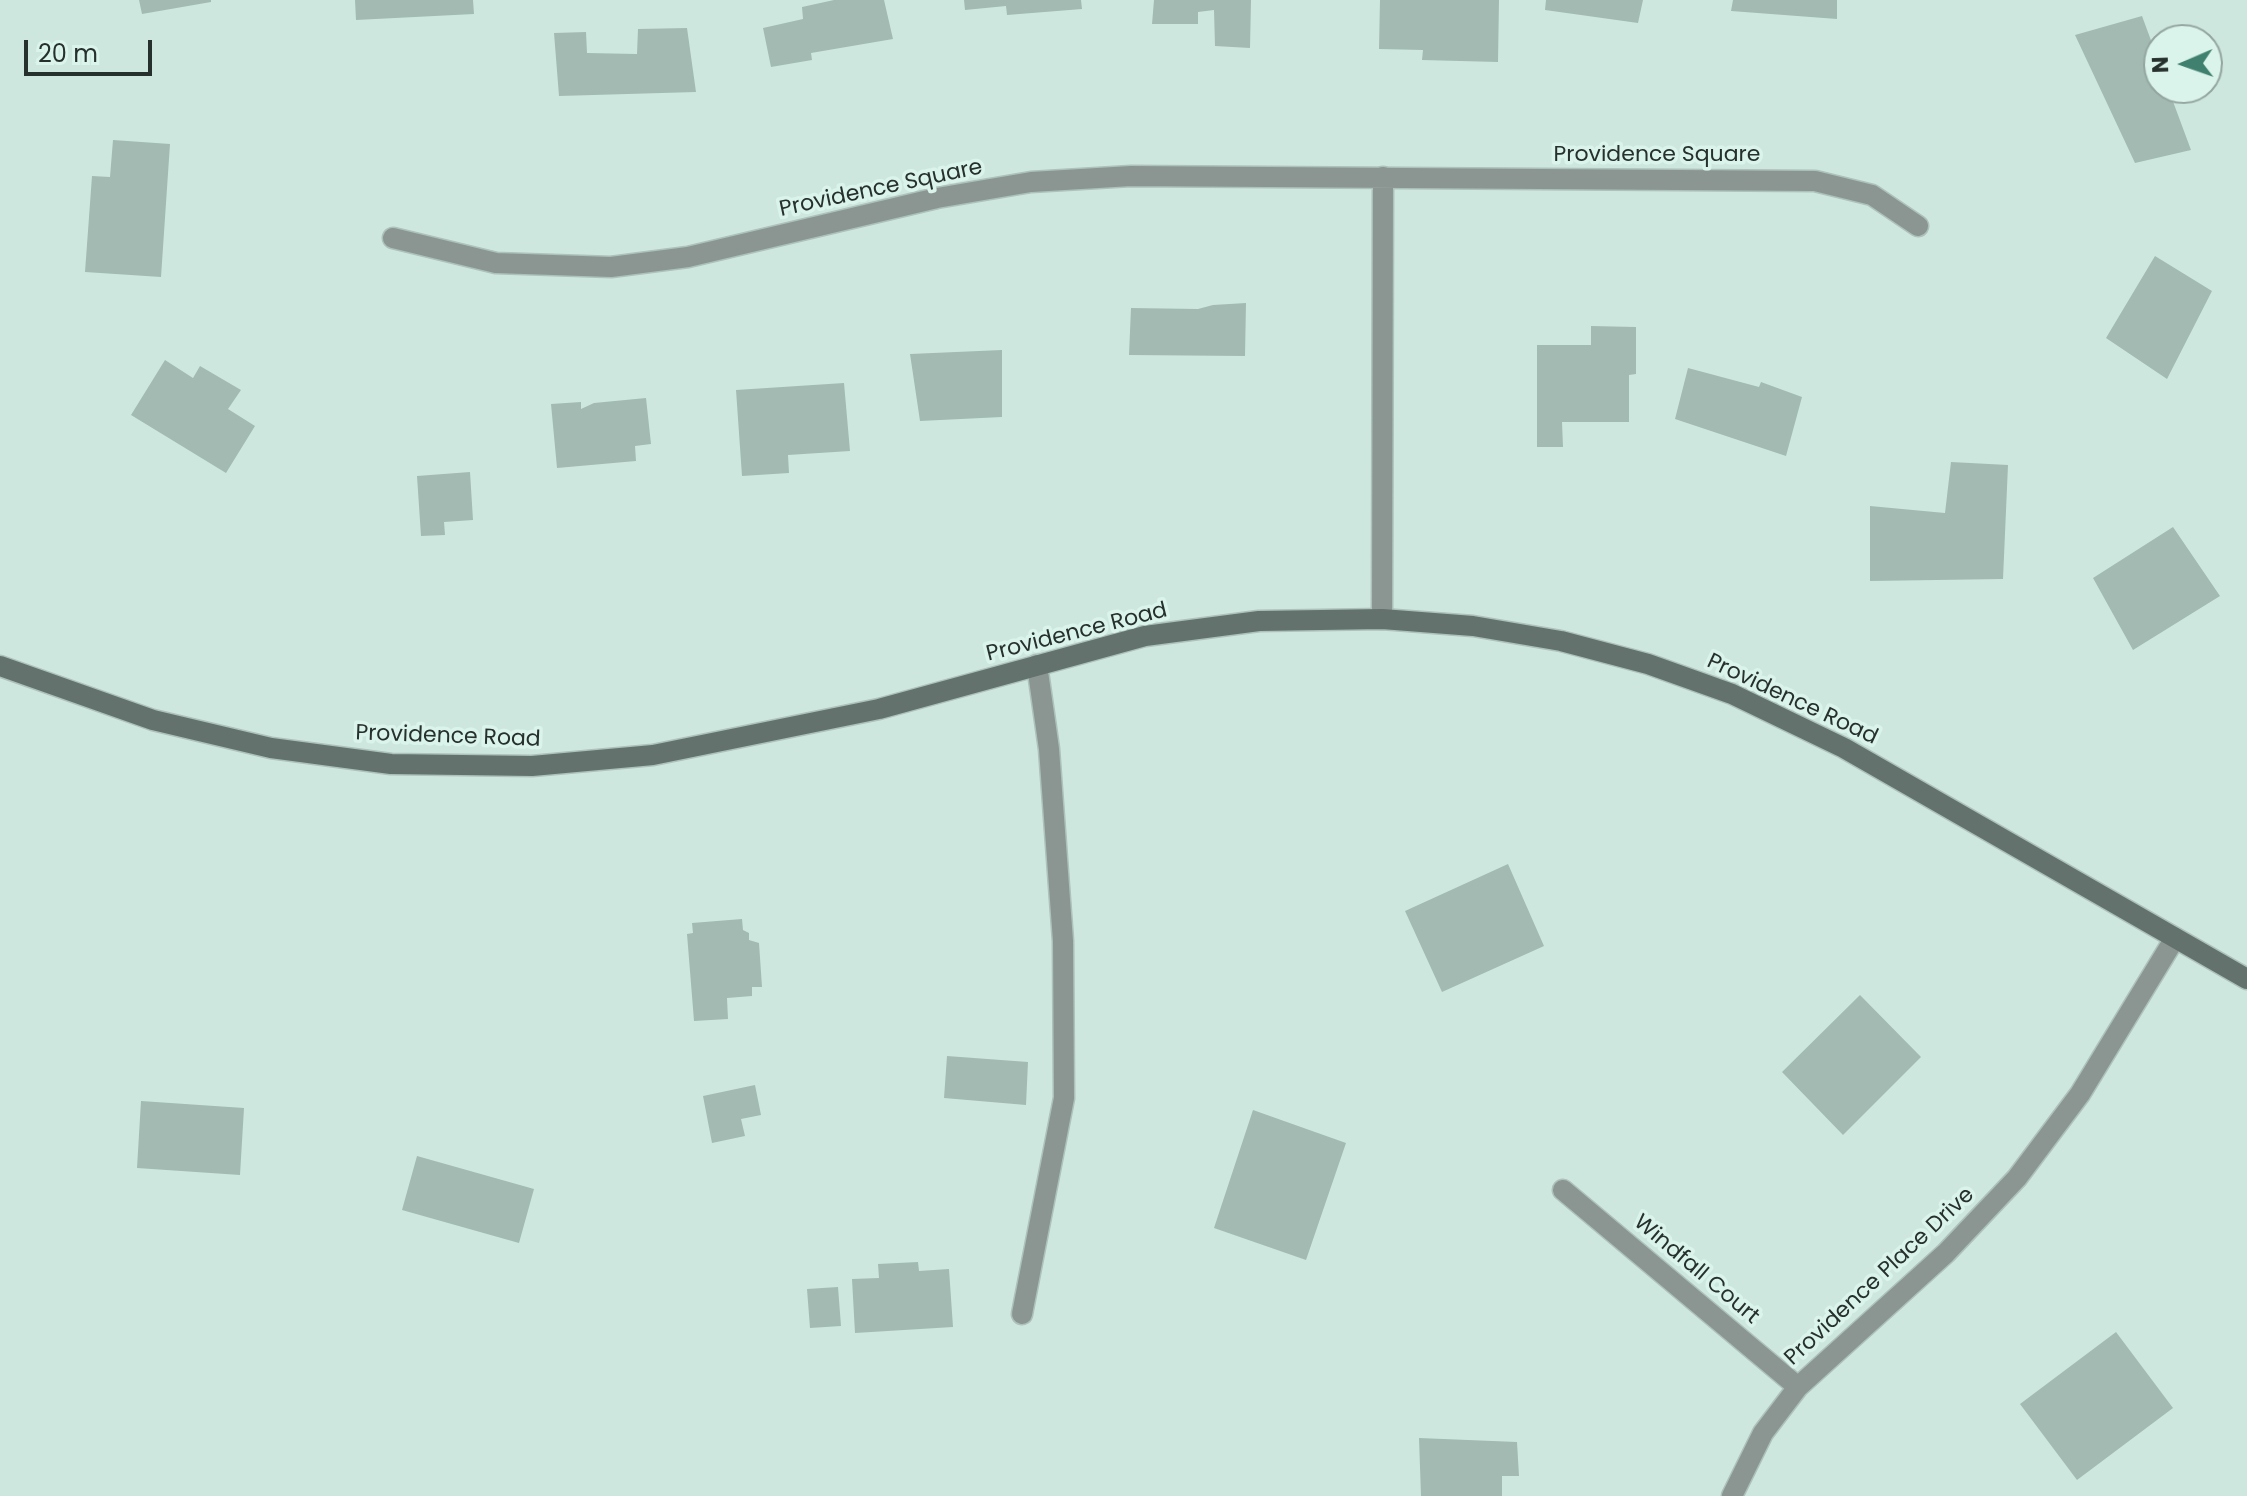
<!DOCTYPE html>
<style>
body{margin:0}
#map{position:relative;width:2247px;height:1496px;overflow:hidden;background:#cee7de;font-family:Poppins,sans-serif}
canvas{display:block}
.north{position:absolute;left:2143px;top:24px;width:80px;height:80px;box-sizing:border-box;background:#dbf4eb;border:2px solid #93a69f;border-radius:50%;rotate:268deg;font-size:22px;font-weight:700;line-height:32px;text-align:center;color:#26302d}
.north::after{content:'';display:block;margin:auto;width:28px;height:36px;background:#40806e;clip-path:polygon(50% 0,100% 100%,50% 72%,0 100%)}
.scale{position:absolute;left:24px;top:40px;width:128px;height:36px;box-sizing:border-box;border:4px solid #26302d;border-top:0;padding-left:10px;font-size:24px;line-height:28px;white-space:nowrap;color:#26302d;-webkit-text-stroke:6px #dbf4eb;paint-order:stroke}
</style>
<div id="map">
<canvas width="2247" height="1496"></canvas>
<div class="north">N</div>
<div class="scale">20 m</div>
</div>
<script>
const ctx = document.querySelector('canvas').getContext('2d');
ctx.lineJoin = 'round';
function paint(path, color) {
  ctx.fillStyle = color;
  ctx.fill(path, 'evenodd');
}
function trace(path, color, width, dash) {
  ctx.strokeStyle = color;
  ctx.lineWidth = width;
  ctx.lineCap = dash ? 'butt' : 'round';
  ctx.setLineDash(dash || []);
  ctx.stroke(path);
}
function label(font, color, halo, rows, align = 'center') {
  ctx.font = font + ' Poppins,sans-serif';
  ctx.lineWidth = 7;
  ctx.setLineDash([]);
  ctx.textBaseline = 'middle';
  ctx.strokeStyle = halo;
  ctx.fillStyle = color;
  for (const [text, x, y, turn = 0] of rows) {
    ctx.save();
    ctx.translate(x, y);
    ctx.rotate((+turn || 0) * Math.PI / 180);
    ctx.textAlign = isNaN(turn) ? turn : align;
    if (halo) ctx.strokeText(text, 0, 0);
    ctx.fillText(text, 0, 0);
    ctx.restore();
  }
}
paint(new Path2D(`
 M139 0H211V2L142 14Z
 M355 0H473L474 14 356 20Z
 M834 0H884L893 39 811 53 812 60 771 67 763 28 803 19 802 7Z
 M964 0H1081L1082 9 1007 15 1006 6 965 10Z
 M1154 0H1251L1250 48 1215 46 1214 10 1198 12V24H1152Z
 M1380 0H1499L1498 62 1422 60 1423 50 1379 49Z
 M1546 0H1643L1638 23 1545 10Z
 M1733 0H1837V19L1731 11Z
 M2142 16 2159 62V88H2168L2191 150 2135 163 2075 35Z
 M687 28 696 92 559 96 554 33 586 32 587 53 637 54 638 29Z
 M113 140 170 144 161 277 85 272 92 176 110 177Z
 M2155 256 2212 291 2167 379 2106 338Z
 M1246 303 1245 356 1129 355 1131 308 1198 309 1213 305Z
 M1591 326 1636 327V374L1629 375V422H1562L1563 447H1537V345H1591Z
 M1002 350V417L920 421 910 354Z
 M165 360 193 378 200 366 241 390 228 409 255 426 226 473 131 415Z
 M1688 368 1759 387 1761 382 1802 397 1786 456 1675 419Z
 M844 383 850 451 788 455 789 473 742 476 736 390Z
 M646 398 651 444 635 446 636 461 557 468 551 404 581 402V409L594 403Z
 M1951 462 2008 465 2003 579 1870 581V506L1945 513Z
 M470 472 473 520 444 522 445 535 421 536 417 476Z
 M2173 527 2220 596 2133 650 2093 578Z
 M1508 864 1544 946 1442 992 1405 911Z
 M742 919 743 930 749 933V940L759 943 762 987H752V996L727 998 728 1019 694 1021 687 934 693 933 692 923Z
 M1860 995 1921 1057 1843 1135 1782 1072Z
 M947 1056 1028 1062 1026 1105 944 1098Z
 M755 1085 761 1115 741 1119 745 1136 712 1143 703 1096Z
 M141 1101 244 1108 240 1175 137 1168Z
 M1253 1110 1346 1143 1306 1260 1214 1228Z
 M417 1156 534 1189 519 1243 402 1210Z
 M918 1262 919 1271 949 1269 953 1327 855 1333 852 1279 879 1278 878 1264Z
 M838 1287 841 1326 810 1328 807 1289Z
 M2116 1332 2173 1408 2077 1480 2020 1404Z
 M1419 1438 1517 1442 1519 1476H1502V1496H1421Z`), '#a2bab2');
const lane = new Path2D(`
 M1022 1314 1064 1098 1063 941 1049 749 1037 665`);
const street = new Path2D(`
 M393 238 496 263 611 267 688 257 937 198 1031 182 1131 176 1815 181 1872 195 1918 226
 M1382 619 1383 177
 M1563 1190 1798 1387
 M1732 1496 1763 1433 1798 1387 1946 1253 2017 1178 2080 1094 2175 938`);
const secondary = new Path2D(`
 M0 666 153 720 271 748 391 764 532 766 653 755 879 709 1145 636 1259 621 1382 619 1473 626 1561 641 1648 664 1732 694 1844 748 2247 979`);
trace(lane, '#acc2bb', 23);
trace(street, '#acc2bb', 23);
trace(secondary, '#acc2bb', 23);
trace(lane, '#8b9692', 20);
trace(street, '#8b9692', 20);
trace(secondary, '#63726d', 20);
label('22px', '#26302d', '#dbf4eb', [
 ["Providence Square",1657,155],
 ["Providence Square",881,189,-12],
 ["Providence Road",1077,633,-14],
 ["Providence Road",1792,700,25],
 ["Providence Road",448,737,2],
 ["Windfall Court",1696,1270,40],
 ["Providence Place Drive",1880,1277,-43]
]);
</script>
